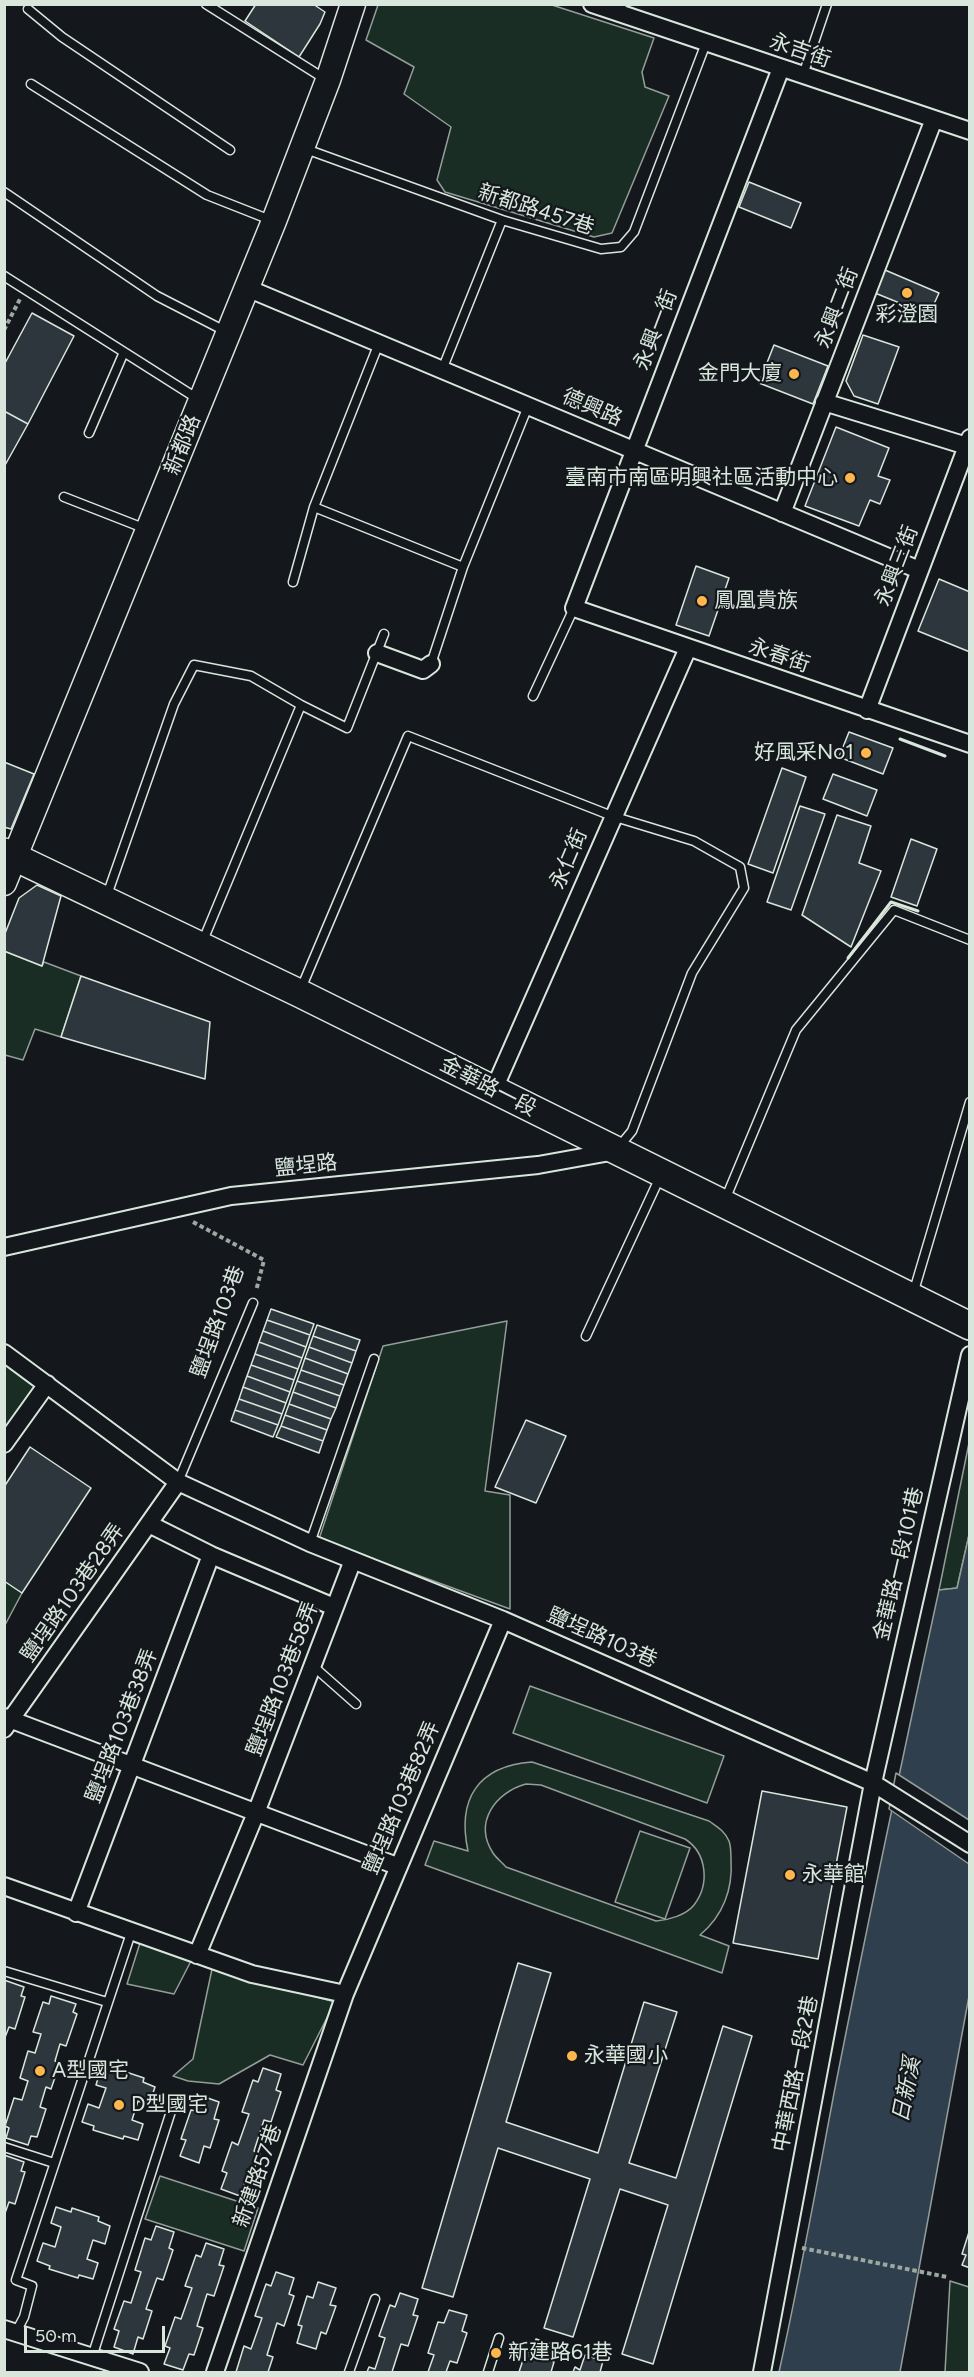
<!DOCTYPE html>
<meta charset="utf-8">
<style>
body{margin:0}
#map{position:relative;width:974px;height:2377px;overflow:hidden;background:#14181c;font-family:Figtree,sans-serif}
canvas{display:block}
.frame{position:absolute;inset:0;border:6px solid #d8e6dc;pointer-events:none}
.scale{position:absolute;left:24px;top:2326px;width:141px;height:27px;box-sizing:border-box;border:3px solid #d8e6dc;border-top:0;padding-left:8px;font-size:18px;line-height:21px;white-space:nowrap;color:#d8e6dc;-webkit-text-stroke:4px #14181c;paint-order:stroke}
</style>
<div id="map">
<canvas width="974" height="2377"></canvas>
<div class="frame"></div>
<div class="scale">50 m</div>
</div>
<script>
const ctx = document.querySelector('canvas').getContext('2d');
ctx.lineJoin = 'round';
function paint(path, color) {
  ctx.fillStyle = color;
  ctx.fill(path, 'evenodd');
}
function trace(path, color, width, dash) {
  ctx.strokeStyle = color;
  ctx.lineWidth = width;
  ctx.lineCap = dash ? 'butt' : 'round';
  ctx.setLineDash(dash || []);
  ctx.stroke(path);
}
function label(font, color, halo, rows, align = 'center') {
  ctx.font = font + ' Figtree,"Noto Sans TC",sans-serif';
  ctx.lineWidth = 4.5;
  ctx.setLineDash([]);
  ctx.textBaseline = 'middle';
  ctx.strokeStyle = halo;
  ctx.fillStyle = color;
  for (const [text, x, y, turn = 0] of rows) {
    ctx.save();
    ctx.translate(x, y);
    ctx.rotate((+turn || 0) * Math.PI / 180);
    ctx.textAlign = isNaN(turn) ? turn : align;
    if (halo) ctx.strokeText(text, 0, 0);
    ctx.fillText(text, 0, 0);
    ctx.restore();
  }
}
const green = new Path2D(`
 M378 5H552L654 38 642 72 645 87 669 96 612 233 594 237 445 192 437 180 451 127 404 94 414 67 366 40Z
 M4 951 42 966 44 962 81 976 61 1037 35 1029 23 1060 5 1055Z
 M507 1321 485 1491 510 1495V1609L319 1539 383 1346Z
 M5 1362 40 1384 5 1433Z
 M969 1443V1535L957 1588 939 1590Z
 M5 1581 22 1593 5 1625Z
 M530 1686 724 1756 707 1803 513 1733Z
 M532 1762 709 1821C717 1827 725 1831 729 1841 731 1846 731 1854 731 1860 733 1889 723 1916 700 1935L729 1946 722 1973 425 1865 434 1841 468 1851C457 1800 477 1766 532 1762ZM526 1784 541 1785 685 1839C707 1853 710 1884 694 1905 686 1915 669 1920 656 1921L506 1867C502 1862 496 1858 493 1853 473 1822 496 1792 526 1784Z
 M640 1831 690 1848 665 1919 615 1902Z
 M140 1943 191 1961 174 1994 127 1984Z
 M212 1969 335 2002 303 2065 270 2055 219 2084 188 2081 173 2076 193 2059Z
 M160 2176 258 2208 244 2251 145 2219Z
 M950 2281 969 2287V2372H945Z`);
paint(green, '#1a2d24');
trace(green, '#939e99', 1.5);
const water = new Path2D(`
 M969 1535V1996L900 2372H779C800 2278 817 2183 835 2088 868 1921 903 1755 939 1590L957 1588Z`);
paint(water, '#2f3f4d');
trace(water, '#939e99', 1.5);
const pier = new Path2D(`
 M896 1773 969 1820V1864L889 1809Z`);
paint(pier, '#14181c');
trace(pier, '#939e99', 1.5);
const building = new Path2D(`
 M256 4H313L325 12 320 24 299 57 245 21Z
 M749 182 801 203 791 228 739 207Z
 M885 270 939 293 929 315 875 293Z
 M32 313 74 336 28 424 4 411V365Z
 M863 335 899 347 878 404 854 396 846 381Z
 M774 345 828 366 813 404 759 383Z
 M4 411 28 424 4 467Z
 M836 427 889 448 878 476 890 480 880 504 870 500 859 526 805 506Z
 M696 566 729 578 709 636 676 625Z
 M939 579 970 592V652L918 631Z
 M849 732 893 748 883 774 839 757Z
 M4 762 34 774 11 829 4 827Z
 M782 768 806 777 773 873 748 864Z
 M833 774 877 790 867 816 823 799Z
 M800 806 825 814 791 910 767 902Z
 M837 815 871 826 859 863 881 871 851 947 802 915Z
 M911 839 937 849 917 906 891 897Z
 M37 885 61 896 42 966 4 951V936L19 898Z
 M81 976 210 1022 205 1079 61 1037Z
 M271 1309 314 1324 310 1335 267 1320Z
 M267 1320 310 1335 306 1347 263 1331Z
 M317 1325 360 1340 356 1351 313 1336Z
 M263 1331 306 1347 302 1358 259 1342Z
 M313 1336 356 1351 352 1363 309 1347Z
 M259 1342 302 1358 298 1369 255 1354Z
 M309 1347 352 1363 348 1374 305 1358Z
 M255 1354 298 1369 294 1380 251 1365Z
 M305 1358 348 1374 344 1385 301 1370Z
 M251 1365 294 1380 290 1392 247 1376Z
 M301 1370 344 1385 340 1396 297 1381Z
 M247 1376 290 1392 286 1403 243 1387Z
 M297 1381 340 1396 336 1408 293 1392Z
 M243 1387 286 1403 282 1414 239 1399Z
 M293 1392 336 1408 331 1419 289 1404Z
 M239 1399 282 1414 278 1425 235 1410Z
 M289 1404 331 1419 327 1430 285 1415Z
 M235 1410 278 1425 273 1437 231 1421Z
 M285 1415 327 1430 323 1441 281 1426Z
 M526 1420 566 1436 536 1503 495 1487Z
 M281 1426 323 1441 319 1453 276 1437Z
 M30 1447 91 1488 22 1593 4 1581V1487Z
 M762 1791 847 1807 818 1959 733 1943Z
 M518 1963 551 1973 506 2122 598 2153 644 2002 677 2012 629 2163 676 2178 723 2026 752 2036 653 2364 622 2354 668 2205 620 2189 573 2337 544 2328 590 2179 498 2148 453 2297 422 2288Z
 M4 1980 24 1987 21 1996 25 1997 15 2029 9 2027 4 2040Z
 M51 1996 76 2004 73 2012 77 2014 66 2046 60 2044 55 2061 60 2063 51 2089 46 2087 40 2107 46 2109 37 2137 31 2136 28 2145 6 2138 9 2128 5 2126 14 2098 22 2100 28 2081 20 2078 28 2051 35 2053 41 2034 33 2032 43 2002 49 2004Z
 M101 2068 115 2073 117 2069 144 2078 143 2082 155 2087 149 2105 138 2101 132 2120 143 2124 138 2140 124 2136 123 2139 93 2130 94 2126 82 2122 88 2104 99 2108 106 2088 96 2085Z
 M263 2068 281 2074 276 2090 281 2092 271 2122 264 2120 254 2151 260 2153 250 2181 246 2179 240 2196 221 2189 227 2173 222 2171 232 2142 238 2145 249 2114 242 2112 253 2080 258 2082Z
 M202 2096 219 2102 214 2119 219 2120 210 2148 204 2146 199 2163 180 2156 186 2140 181 2139 191 2110 196 2111Z
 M4 2155 24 2162 21 2171 25 2172 15 2204 9 2202 4 2216Z
 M56 2207 71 2212 72 2208 99 2217 98 2221 110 2226 105 2244 93 2240 87 2259 98 2263 93 2279 79 2275 78 2278 49 2269 50 2266 37 2261 43 2243 55 2247 61 2227 51 2223Z
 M156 2226 174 2232 169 2248 173 2250 163 2280 157 2278 146 2309 152 2311 143 2339 138 2337 133 2354 114 2347 119 2331 114 2329 124 2301 131 2303 141 2272 135 2270 145 2238 151 2240Z
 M970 2229V2268L962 2265 966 2255 962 2254Z
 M206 2243 224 2249 219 2265 224 2266 214 2296 207 2294 197 2326 203 2328 194 2355 189 2354 183 2370 164 2364 170 2348 165 2346 175 2317 181 2319 192 2288 185 2286 196 2255 201 2257Z
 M276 2272 294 2278 289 2294 294 2296 284 2326 277 2323 267 2355 273 2357 268 2372H236L244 2346 251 2349 262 2318 255 2316 266 2284 271 2286Z
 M318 2282 336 2288 330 2305 336 2306 326 2334 321 2332 316 2349 297 2343 302 2326 298 2325 307 2296 313 2298Z
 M400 2293 418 2299 413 2315 418 2316 408 2346 401 2344 392 2372H367L369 2367 375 2369 385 2338 379 2336 390 2305 395 2307Z
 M449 2310 467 2315 462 2331 467 2333 457 2363 450 2361 446 2372H428L434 2355 428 2353 438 2322 444 2323Z
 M536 2339 555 2345 549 2360 554 2362 551 2372H519L526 2351 532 2353Z
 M585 2355 603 2361 600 2372H573L575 2367 580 2370Z`);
paint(building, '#2c363c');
trace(building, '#d8e6dc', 1.5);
const lane = new Path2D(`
 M206 4 325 79
 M28 9 62 37 230 150
 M803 75 827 4
 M31 84 207 195 273 221
 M303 148 502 220 601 249 621 247 634 232 706 43
 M4 192 157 296 225 331
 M4 276 198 399
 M442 370 502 220
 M89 433 124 352
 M64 497 146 529
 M314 507 463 567
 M293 582 314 507 379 343
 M431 664 463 567 528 406
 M533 696 574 608
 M106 898 174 704 194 665 251 676 301 705 347 728 384 634
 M202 943 301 705
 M300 991 408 736 612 816 694 841 740 867 744 888 692 973 632 1131 618 1148
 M725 1200 796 1030 894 910 970 940
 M913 1294 970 1102
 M586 1336 660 1177
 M178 1482 253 1303
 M310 1543 374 1359
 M313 1666 356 1704
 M4 1971 107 2002
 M4 2147 54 2163
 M16 2332 24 2317 32 2286 16 2280 131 1933
 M92 2357 173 2105
 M349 2372 375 2299
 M488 2372 499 2338`);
const street = new Path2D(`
 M592 4 616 12
 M618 4 616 12 970 131
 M781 68 574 608 970 744
 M247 288 919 570
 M824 402 970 447
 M782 513 934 119
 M377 653 423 670 431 664
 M867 710 970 438
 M494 1089 688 648
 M4 1247 231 1196 538 1165 616 1151
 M4 1353 178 1482 310 1543 503 1620 873 1783 970 1844
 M4 1444 47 1384
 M149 1524 211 1555 334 1607
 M4 1717 397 1866
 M4 1729 178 1482
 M4 1886 252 1974 345 1994
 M76 1913 211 1555
 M197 1955 256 1813 353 1560
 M4 2329 140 2372
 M215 2372 345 1994 503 1620
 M762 2372 873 1783 970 1355`);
const secondary = new Path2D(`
 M4 883 274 221 328 80 353 4`);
const primary = new Path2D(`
 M4 852 299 993 970 1326`);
trace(lane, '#d8e6dc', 11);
trace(street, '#d8e6dc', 20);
trace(secondary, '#d8e6dc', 27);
trace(primary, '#d8e6dc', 30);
trace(new Path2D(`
 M4 330 20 299
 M193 1222 264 1260 256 1291
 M802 2248 947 2277`), '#9da8a2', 4, [4.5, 3]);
trace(lane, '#14181c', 8);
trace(street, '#14181c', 16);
trace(secondary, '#14181c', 24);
trace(primary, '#14181c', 27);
trace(new Path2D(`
 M900 739 945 756
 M848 958 891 902 918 911`), '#d8e6dc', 3);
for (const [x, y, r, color] of [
 [907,293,6,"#ffb74d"],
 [794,374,6,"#ffb74d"],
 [850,478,6,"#ffb74d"],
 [702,601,6,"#ffb74d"],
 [866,753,6,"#ffb74d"],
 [790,1875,6,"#ffb74d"],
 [572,2056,6,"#ffb74d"],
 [40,2071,6,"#ffb74d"],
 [119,2105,6,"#ffb74d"],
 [496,2353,6,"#ffb74d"]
]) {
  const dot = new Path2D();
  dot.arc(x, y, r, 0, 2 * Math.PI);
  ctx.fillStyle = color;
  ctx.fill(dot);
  trace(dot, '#14181c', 2);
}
label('21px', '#d8e6dc', '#14181c', [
 ["永吉街",800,51,19],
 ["新都路457巷",536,210,18],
 ["永興二街",837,308,-69],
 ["永興一街",656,330,-69],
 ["德興路",592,408,23],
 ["新都路",183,445,-68],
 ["永興三街",897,566,-69],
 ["永春街",779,656,19],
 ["永仁街",569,859,-67],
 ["金華路一段",488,1087,27],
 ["鹽埕路",306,1166,-6],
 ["鹽埕路103巷",218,1322,-70],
 ["金華路一段101巷",899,1564,-77],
 ["鹽埕路103巷28弄",73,1593,-55],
 ["鹽埕路103巷",602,1638,24],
 ["鹽埕路103巷58弄",283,1679,-69],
 ["鹽埕路103巷38弄",122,1726,-69],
 ["鹽埕路103巷82弄",402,1798,-67],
 ["中華西路一段2巷",796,2074,-79],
 ["新建路57巷",258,2176,-71]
]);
label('21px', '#d8e6dc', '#14181c', [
 ["彩澄園",907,315,"center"],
 ["金門大廈",782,374,"right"],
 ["臺南市南區明興社區活動中心",838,478,"right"],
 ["鳳凰貴族",714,601],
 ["好風采No1",854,753,"right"],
 ["永華館",802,1875],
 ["永華國小",584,2056],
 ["A型國宅",52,2071],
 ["D型國宅",131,2105],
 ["新建路61巷",508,2353]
], 'left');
label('italic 22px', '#d8e6dc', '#14181c', [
 ["日新溪",907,2090,-79]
]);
</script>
